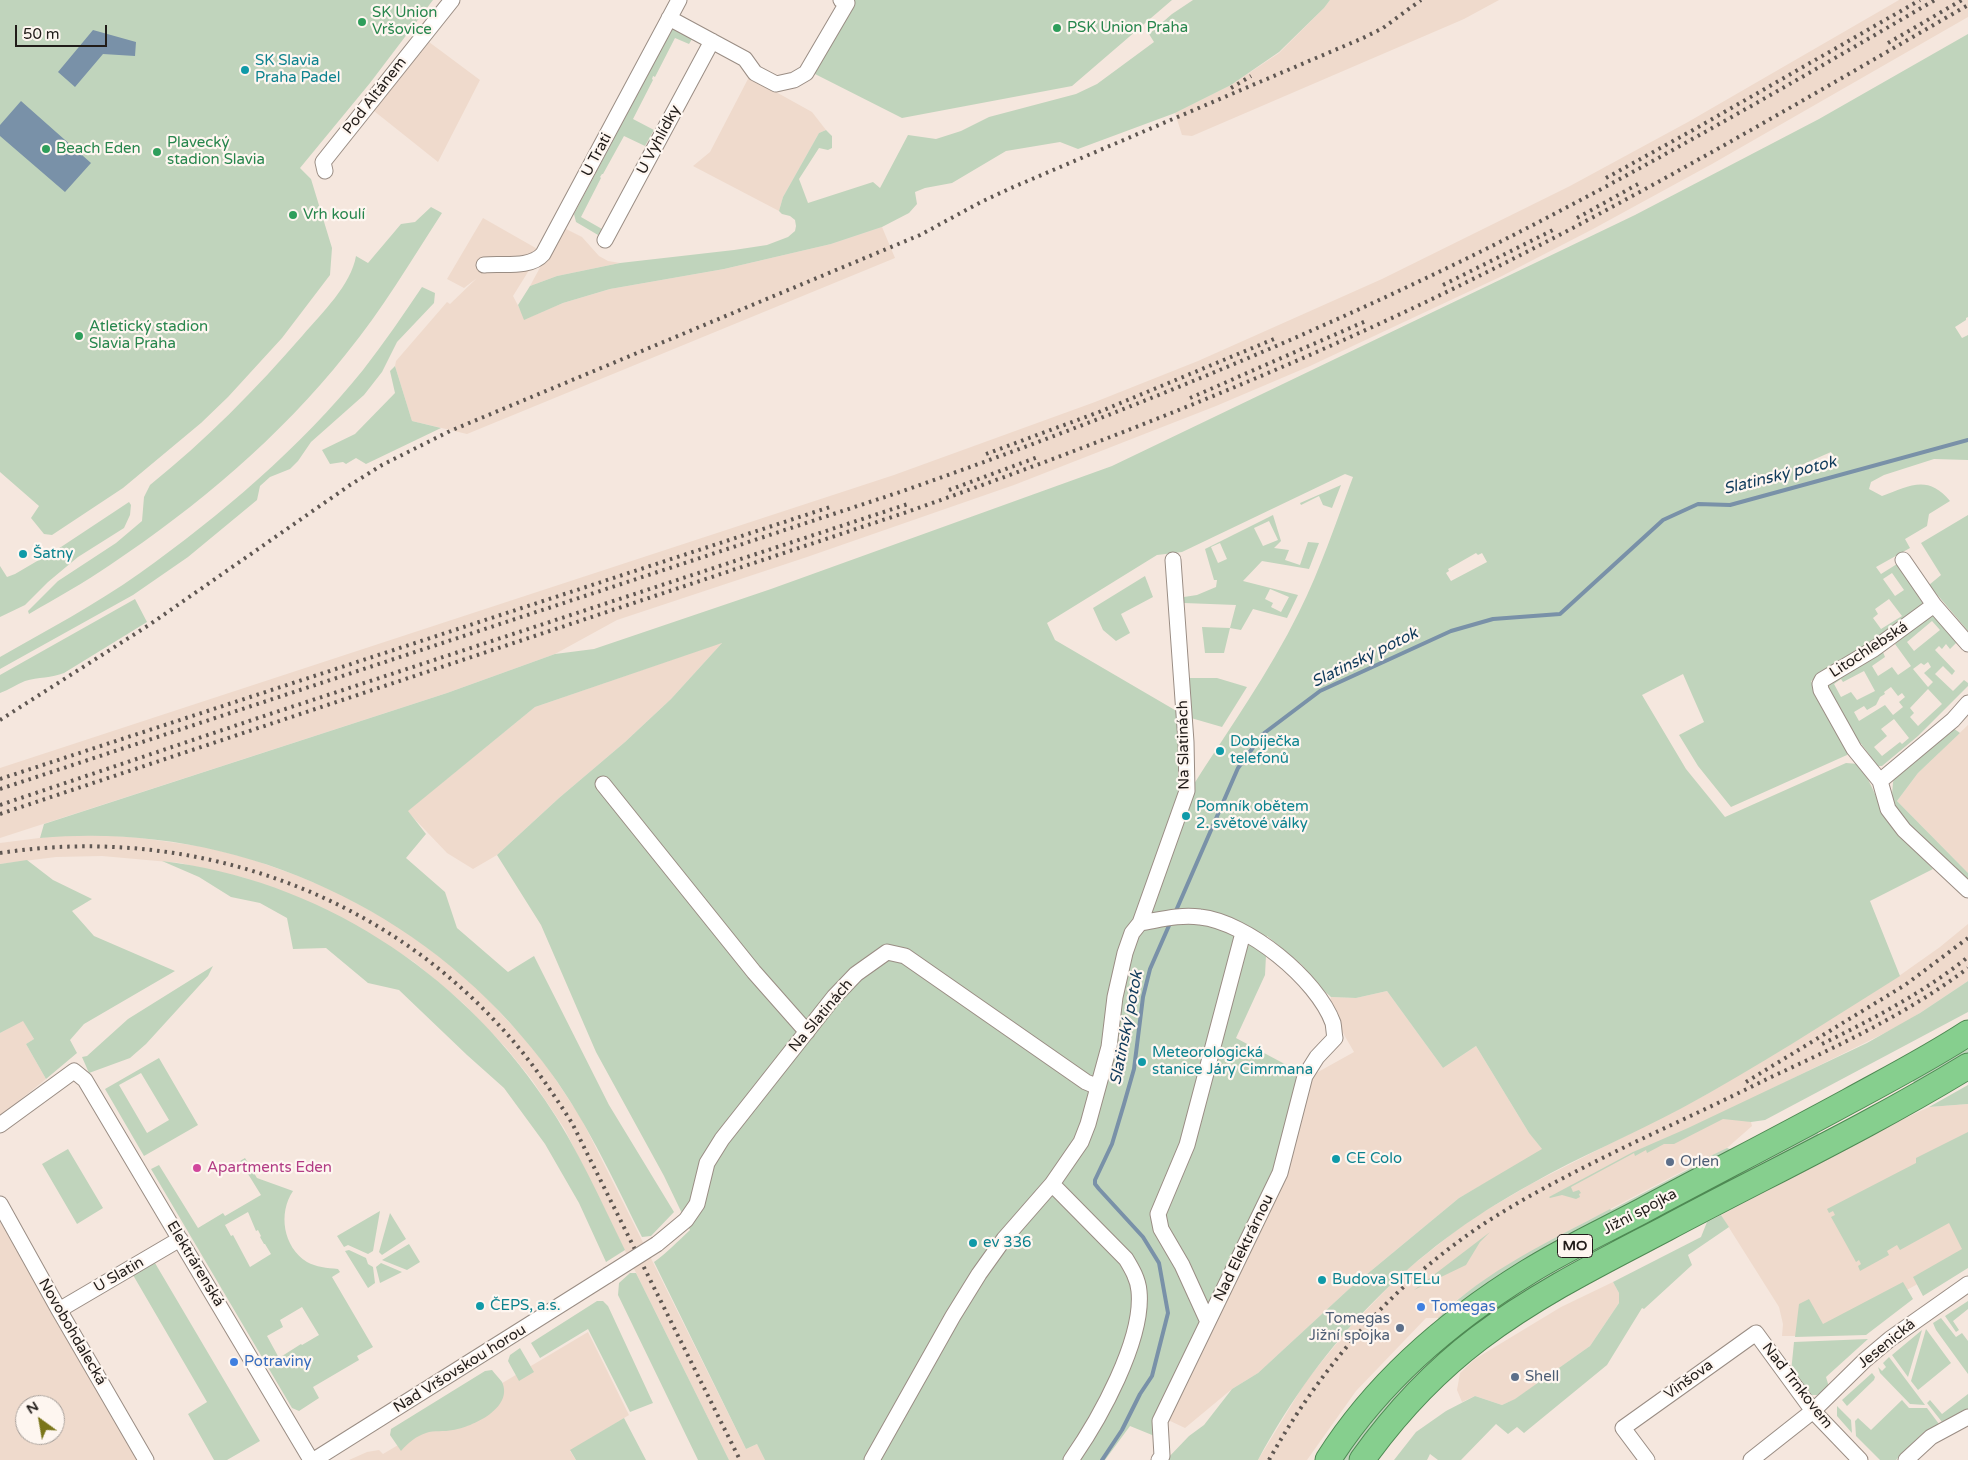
<!DOCTYPE html>
<meta charset="utf-8">
<style>
body{margin:0}
#map{position:relative;width:1968px;height:1460px;overflow:hidden;background:#f5e7de;font-family:"Varela Round",sans-serif}
canvas{display:block}
.north{position:absolute;left:15px;top:1395px;width:50px;height:50px;box-sizing:border-box;background:#fef6f0;border:1px solid #a69f9a;border-radius:50%;rotate:328deg;font-size:14px;font-weight:700;line-height:20px;text-align:center;color:#211c19}
.north::after{content:'';display:block;margin:auto;width:18px;height:22px;background:#7a7519;clip-path:polygon(50% 0,100% 100%,50% 72%,0 100%)}
.scale{position:absolute;left:15px;top:25px;width:92px;height:22px;box-sizing:border-box;border:2px solid #211c19;border-top:0;padding-left:6px;font-size:15px;line-height:18px;white-space:nowrap;color:#211c19;-webkit-text-stroke:4px #fef6f0;paint-order:stroke}
</style>
<div id="map">
<canvas width="1968" height="1460"></canvas>
<div class="north">N</div>
<div class="scale">50 m</div>
</div>
<script>
const ctx = document.querySelector('canvas').getContext('2d');
ctx.lineJoin = 'round';
function paint(path, color) {
  ctx.fillStyle = color;
  ctx.fill(path, 'evenodd');
}
function trace(path, color, width, dash) {
  ctx.strokeStyle = color;
  ctx.lineWidth = width;
  ctx.lineCap = dash ? 'butt' : 'round';
  ctx.setLineDash(dash || []);
  ctx.stroke(path);
}
function label(font, color, halo, rows, align = 'center') {
  ctx.font = font + ' "Varela Round",sans-serif';
  ctx.lineWidth = 4.5;
  ctx.setLineDash([]);
  ctx.textBaseline = 'middle';
  ctx.strokeStyle = halo;
  ctx.fillStyle = color;
  for (const [text, x, y, turn = 0] of rows) {
    ctx.save();
    ctx.translate(x, y);
    ctx.rotate((+turn || 0) * Math.PI / 180);
    ctx.textAlign = isNaN(turn) ? turn : align;
    if (halo) ctx.strokeText(text, 0, 0);
    ctx.fillText(text, 0, 0);
    ctx.restore();
  }
}
paint(new Path2D(`
 M1330 0H1499L1464 19 1192 136 1182 135 1175 113 1231 85 1279 53 1324 8Z
 M1899 0H1968V17L1712 164 1593 229 1500 277 1310 366 1216 406 1014 485 807 557 617 620 555 654 447 693 0 838V768L894 475 1095 402 1198 361 1382 279 1570 186 1688 122Z
 M429 42 480 80 438 162 374 111Z
 M749 77 812 112 826 130 819 133 783 197 779 211 693 166 710 152Z
 M483 218 541 251 513 296 525 319 563 303 610 289 724 269 831 244 882 227 895 258 467 434 412 421 395 366 396 361 447 302 450 304 477 278 464 288 447 279Z
 M562 227 582 237 599 256 608 261 620 263 557 276 530 286Z
 M723 642 671 699 625 742 559 798 497 855 473 869 447 853 407 811 535 707Z
 M1968 725V873L1897 801 1918 773Z
 M102 835 141 838 205 847 251 859 301 877 336 892 395 924 443 959 477 988 522 1036 548 1068 581 1118 746 1449 757 1444 765 1460H729L564 1128 532 1080 507 1049 463 1003 414 962 365 931 313 904 245 878 180 863 102 856 56 857 0 864V843L55 836Z
 M1968 924V981L1905 1023 1723 1113 1751 1122 1752 1126 1727 1148 1551 1240 1478 1285 1454 1302 1438 1318H1426L1356 1391 1307 1460H1258L1306 1381 1350 1327 1400 1275 1454 1232 1478 1215 1531 1184 1709 1093 1899 976 1940 947Z
 M1387 991 1443 1068 1476 1046 1529 1133 1543 1150 1459 1198 1349 1289 1258 1373 1232 1389 1185 1428 1166 1419 1309 1077 1354 1052 1328 1007 1331 997 1356 998Z
 M23 1020 34 1039 26 1044 46 1079 0 1116V1033Z
 M1968 1104V1256L1896 1296 1851 1333 1816 1336H1782L1783 1324 1779 1307 1721 1215 1901 1120 1929 1107Z
 M0 1218 143 1460H0ZM25 1405H55V1435H25Z
 M1613 1282 1619 1293V1303L1590 1346 1516 1399 1502 1405 1475 1396 1462 1402 1457 1390 1460 1373 1475 1359 1561 1307Z
 M588 1332 629 1415 570 1451 576 1460H349L367 1452 379 1450 383 1454Z`), '#efdacc');
paint(new Path2D(`
 M0 0H433L370 83 300 168 311 179 332 248 330 275 282 338 228 397 201 423 123 488 52 535 44 534 31 518 39 506 0 472Z
 M852 0H1172L1072 86 902 118 813 73 854 2Z
 M1193 0H1330L1324 8 1279 52 1231 85 1175 113 1078 149 1060 142 1006 151 952 183 925 188 915 192 917 204 909 213 882 227 831 244 724 269 610 289 563 303 524 320 518 305 530 286 557 276 620 263 734 250 767 245 788 237 795 231 796 226 795 220 790 216 782 214 779 211 783 197 819 133 826 130 832 136V148L828 150 819 148 799 179 808 203 873 182 880 188 908 135 936 139 961 131 989 117 1076 94 1097 84 1154 42 1149 34 1172 14Z
 M675 28 691 36 692 39 689 44 675 38 655 77 653 76 652 79 653 80 633 119 654 130 645 146 624 136 603 174H602L600 177 601 178 581 217 602 229 598 235 576 222 574 214 672 29Z
 M1968 34V317L1966 318V320L1955 327 1962 338 1968 335V460L1934 459 1884 475 1871 482 1869 489 1882 496C1909 486 1928 474 1950 501L1929 514 1927 526 1905 539 1910 548 1876 567 1881 574 1897 564 1924 605 1875 642 1811 681 1849 753 1847 755 1731 807 1698 766 1679 735 1704 722 1683 674 1642 695 1686 769 1725 817 1846 763 1859 764C1872 783 1878 805 1891 823 1903 839 1919 854 1933 869L1870 901 1900 976C1828 1021 1756 1068 1682 1108 1632 1135 1580 1156 1531 1184 1410 1250 1324 1339 1258 1460H1166L1189 1436 1204 1425 1232 1389 1258 1373 1349 1289 1459 1198 1542 1149 1529 1133 1476 1046 1443 1068 1387 991 1356 998 1331 997 1321 988 1302 965 1267 936 1265 975 1236 1038 1309 1077 1284 1176 1157 1437 1130 1426 1105 1460H765L757 1444 746 1449 654 1262C667 1253 678 1241 690 1230L664 1176 596 1052 541 925 497 855 559 798 625 742 671 699 722 643 535 707 408 811 426 834 406 858 445 892 457 928 508 972 534 956 609 1105 674 1212 651 1236 642 1237C612 1177 584 1115 542 1061 425 907 233 820 40 838L44 824 447 693 555 654 594 649 771 589 1112 466 1635 215 1819 119ZM1831 452 1835 460 1830 462 1831 466 1803 477 1799 466ZM1345 474 1353 477C1336 522 1321 568 1299 612 1269 673 1228 730 1192 787L1180 713 1055 640 1047 623 1157 555 1182 552ZM1476 553 1478 555 1482 553 1487 562 1451 581 1446 573 1449 571 1448 569ZM1892 573 1904 590 1895 596 1883 579ZM1889 599 1902 616 1881 629 1873 618 1878 614 1875 609Z
 M431 207 442 213C411 261 382 310 346 354 280 437 198 506 110 565 84 583 56 598 29 614L28 611 58 581 116 543 142 521 144 497 150 485C206 440 256 389 303 335 322 313 351 285 356 256L368 263 401 224 415 222Z
 M422 287 435 293 434 303 397 342 382 372 364 395 311 442 298 461 290 469 270 477 260 486 257 500 188 557 133 595 0 669V657C47 630 95 605 140 573 220 516 301 447 363 370 384 343 403 315 422 287Z
 M395 366 412 421 441 428 366 464 356 458 346 464 343 462 330 464 322 450 355 434 395 393 390 371Z
 M1341 485 1332 508 1323 505 1319 496 1301 505 1300 503Z
 M129 502 131 505 130 515 124 528 78 557 48 582 25 605 0 617V566L7 577 15 574 61 547Z
 M1273 515 1281 541 1274 548 1289 550 1285 560 1300 565 1308 542 1319 543 1309 569 1262 561 1243 581 1298 595 1287 618 1253 609 1241 630 1230 628 1224 653H1205L1202 627 1230 628 1236 605 1184 603V597L1197 595 1216 587 1217 580H1214L1205 549ZM1269 521 1278 540 1263 546 1254 528ZM1220 543 1227 559 1218 563 1211 547ZM1270 589 1289 597 1281 612 1271 607 1273 603 1265 599Z
 M1968 515V631L1929 585 1941 575 1921 543Z
 M1145 576 1153 597 1121 614 1130 633 1116 641 1103 630 1093 608Z
 M135 599 147 622 64 673C52 678 38 677 25 681 17 684 9 690 0 693V675Z
 M1932 614 1957 642 1950 649 1946 644 1942 649 1939 646 1935 650 1955 671 1952 675 1943 666 1935 674 1953 691 1964 680 1968 683V686L1918 736 1882 766H1878L1849 728 1827 689 1829 684 1883 652 1885 657 1872 666 1878 676 1892 667 1898 675 1911 666 1895 644ZM1932 621 1940 630 1914 651 1907 642ZM1928 662 1931 667 1924 673 1933 682 1928 687 1913 669 1921 663 1924 665ZM1864 671 1875 691 1857 700 1851 692 1841 697 1834 684 1841 679 1843 682ZM1891 687 1898 696 1902 693 1905 697 1899 702 1903 707 1893 715 1885 705 1859 721 1854 712 1864 706 1867 710 1876 705 1880 697 1885 694 1884 692ZM1928 689 1942 704 1918 726 1910 717 1914 713 1910 708ZM1894 719 1909 738 1902 744 1900 742 1882 756 1874 747 1887 736 1881 729Z
 M1187 678H1217L1247 687 1222 727 1191 718Z
 M1953 728 1960 733 1918 773 1897 801 1968 873V885L1897 818 1892 796 1893 782 1897 774Z
 M27 860 53 880 92 899 72 911 94 936 175 971 84 1024 70 1040 77 1053 46 1079 26 1044 34 1039 23 1021 0 1033V864Z
 M162 861C317 879 459 971 545 1100 577 1147 600 1199 625 1250L606 1262 579 1203 545 1144 504 1088 467 1055 399 990 368 983 326 948 293 949 287 918 260 903 231 897 199 877Z
 M213 966 208 976 146 1044 130 1058 89 1073 82 1057 87 1056 128 1019Z
 M1968 981V1012L1765 1120 1751 1122 1723 1119 1674 1144H1664L1647 1153 1646 1150 1635 1156 1634 1153 1571 1187 1573 1192 1579 1190 1581 1193 1579 1194 1580 1197 1576 1199 1562 1195 1550 1198 1549 1197 1633 1152 1688 1128 1867 1043 1920 1013Z
 M1968 1046V1053L1915 1085 1912 1079Z
 M159 1058 198 1125 144 1156 105 1089ZM141 1073 169 1120 147 1133 119 1085Z
 M1968 1085V1104L1929 1107Z
 M1817 1132 1819 1135 1672 1213 1369 1430 1348 1460H1341L1400 1386 1463 1328 1561 1265 1813 1133Z
 M1968 1132V1268L1923 1296 1913 1277 1962 1249 1949 1223 1900 1250 1897 1245 1887 1251 1889 1255 1860 1271 1858 1266 1861 1264 1859 1260 1856 1262 1831 1217 1835 1215 1833 1211 1829 1213 1827 1209 1916 1163V1158Z
 M1727 1148 1732 1150 1488 1284 1438 1319V1318C1484 1271 1552 1240 1610 1209L1611 1210 1702 1162V1160Z
 M68 1149 103 1208 77 1224 42 1164Z
 M245 1158 257 1178 293 1191C278 1213 283 1247 307 1262 316 1267 327 1268 338 1269L340 1272 332 1277 373 1347 357 1356 359 1360 313 1387 319 1398 299 1411 292 1408 151 1169 159 1165 198 1228 223 1213 225 1216 261 1195 240 1161ZM248 1212 256 1231 258 1230 261 1236 260 1237 264 1244H265L271 1254 250 1267 233 1235 231 1236 225 1225ZM302 1307 319 1335 302 1345 301 1344 279 1358 267 1336 283 1327 280 1320Z
 M380 1211 373 1251 368 1254 348 1245 344 1247 337 1236Z
 M390 1213 406 1239 382 1255 379 1252Z
 M1721 1215 1729 1227 1688 1255 1692 1265 1644 1309 1642 1308 1607 1365 1524 1433 1517 1427 1508 1434 1496 1424 1461 1460H1438L1430 1454 1427 1460H1394L1416 1432 1446 1411 1475 1396 1502 1405 1515 1399 1590 1346 1619 1303V1293L1613 1282 1701 1237 1707 1222Z
 M1490 1232 1480 1242 1466 1265 1414 1290Z
 M409 1244 420 1262 407 1270 382 1260Z
 M349 1250 366 1258 368 1264 373 1267 375 1283 368 1288 345 1251Z
 M155 1263 260 1441 227 1460H214L188 1414 207 1402 133 1275Z
 M381 1263 402 1272 380 1283 376 1267Z
 M630 1273H636L729 1460H698L618 1295 619 1283Z
 M1903 1282 1913 1299 1866 1335 1795 1337 1799 1304 1809 1299 1823 1324Z
 M597 1301H603L608 1306 653 1403 630 1412 588 1329 540 1358 531 1343Z
 M1968 1301V1309L1953 1321 1959 1330 1956 1332 1945 1316Z
 M1941 1318 1956 1337 1962 1333 1968 1341V1374L1936 1330 1933 1323Z
 M1926 1329 1951 1363 1918 1390 1911 1381Z
 M1922 1330 1908 1377 1892 1355Z
 M1868 1339 1826 1377 1829 1387 1817 1395H1810L1791 1372 1794 1342Z
 M520 1348 534 1372 519 1381 508 1361 510 1355Z
 M1889 1357 1925 1405 1910 1404 1880 1373 1878 1367 1882 1371 1886 1367 1883 1363Z
 M492 1370C495 1374 499 1378 502 1382 514 1408 472 1427 453 1430 444 1432 434 1430 426 1433 415 1437 409 1442 401 1451L390 1435 391 1429 485 1371Z
 M1872 1373 1875 1377 1874 1380 1847 1406 1842 1400Z
 M1968 1394V1409L1942 1422 1927 1403 1930 1400 1942 1414Z
 M1902 1400 1909 1408H1927L1939 1424 1922 1434 1896 1460H1880L1856 1436 1855 1421 1858 1418 1871 1430Z
 M1837 1406 1851 1420 1852 1433 1837 1416Z
 M624 1418 646 1460H576L570 1450Z`), '#c0d4bc');
paint(new Path2D(`
 M93 30 136 42 135 56 103 54 75 87 58 72Z
 M21 101 91 163 65 192 0 136V125Z`), '#7991a8');
trace(new Path2D(`
 M1175 913 1238 768 1263 734 1320 691 1451 631 1493 619 1560 614 1663 520 1698 504 1730 505 1968 440
 M1102 1460 1122 1430 1140 1394 1152 1376 1168 1313 1159 1263 1143 1237 1099 1189 1095 1184V1180L1112 1144 1124 1104 1134 1069 1143 997 1150 969 1171 921`), '#7991a8', 4);
const minor = new Path2D(`
 M669 18 745 59 755 73 776 84 794 80 806 73 847 3 841 0
 M325 171 323 162 452 0
 M605 240 712 41
 M484 265C502 263 530 269 543 254L679 0
 M1903 560 1934 605 1968 644
 M1934 605 1874 649 1822 680 1820 684 1821 690 1854 749 1880 781 1888 809 1904 830 1968 890
 M1880 781 1953 720 1968 703
 M603 784 754 972 807 1032
 M1140 923C1159 920 1180 914 1200 917 1247 922 1317 979 1333 1023 1334 1028 1334 1034 1335 1038L1317 1057 1305 1076 1280 1173 1160 1421 1162 1456 1159 1460
 M0 1125 74 1071 85 1080 311 1460
 M1052 1184 1126 1259C1132 1269 1138 1279 1139 1291 1144 1340 1099 1420 1071 1460
 M0 1204 59 1310 146 1460
 M657 1244 686 1220 697 1204 707 1163 722 1139 834 997 856 974 887 952 905 956 1086 1082 1098 1087
 M59 1310 180 1239
 M1208 1322 1182 1265 1161 1229 1158 1214 1187 1145 1243 933
 M314 1460 608 1275
 M872 1460 953 1316 979 1274 1004 1239 1052 1184 1081 1142 1088 1124 1109 1047 1115 997 1125 953 1132 933 1140 923 1187 791 1186 742 1173 560
 M1647 1460 1623 1428 1756 1333 1813 1411 1860 1460
 M1751 1460 1813 1411 1865 1360 1890 1339 1968 1284
 M1906 1460 1931 1437 1968 1417`);
const trunk = new Path2D(`
 M1328 1460C1378 1381 1450 1320 1528 1272 1565 1249 1604 1231 1642 1211 1711 1174 1781 1138 1849 1101 1889 1079 1930 1058 1968 1033
 M1362 1460C1395 1414 1434 1372 1479 1338 1537 1294 1602 1262 1665 1229 1766 1175 1870 1126 1968 1066`);
trace(minor, '#9a8d84', 17);
trace(trunk, '#4e8953', 27);
trace(minor, '#fff', 15);
trace(trunk, '#86cf8e', 25);
trace(new Path2D(`
 M1888 43 1962 0
 M1231 88 1251 76
 M1606 178 1693 130 1920 0
 M1577 218 1638 184
 M1443 285 1555 229
 M1190 398 1366 321
 M986 454 1099 412 1274 339
 M949 490 1038 457
 M0 720 149 625 350 485 382 465 450 431 920 235 981 202 1011 188 1363 38 1383 28 1421 0
 M0 779 830 507
 M0 789 900 492C1100 422 1296 343 1486 249 1639 172 1787 86 1935 0
 M0 805 267 715 911 503
 M0 814 907 512C1108 441 1307 363 1497 267 1658 186 1812 95 1968 5
 M0 853C181 825 369 886 495 1021 525 1052 549 1087 572 1123L740 1460
 M1822 1044C1873 1019 1923 993 1968 957
 M1746 1082 1905 985 1968 938
 M1269 1460C1322 1365 1394 1283 1485 1223 1533 1192 1584 1167 1635 1142 1680 1121 1725 1100 1769 1078 1838 1046 1907 1014 1968 968`), '#5f5752', 4, [2.5, 5]);
const minorBridge = new Path2D(`
 M608 1275 657 1244`);
trace(minorBridge, '#9a8d84', 17, []);
trace(minorBridge, '#fff', 15);
for (const [x, y, r, color] of [
 [362,22,5,"#2e9e5b"],
 [1057,28,5,"#2e9e5b"],
 [245,70,5,"#0f9aa8"],
 [46,149,5,"#2e9e5b"],
 [157,152,5,"#2e9e5b"],
 [293,215,5,"#2e9e5b"],
 [79,336,5,"#2e9e5b"],
 [23,554,5,"#0f9aa8"],
 [1220,751,5,"#0f9aa8"],
 [1186,816,5,"#0f9aa8"],
 [1142,1062,5,"#0f9aa8"],
 [1336,1159,5,"#0f9aa8"],
 [1670,1162,5,"#5c6f8a"],
 [197,1168,5,"#d1479c"],
 [973,1243,5,"#0f9aa8"],
 [1322,1280,5,"#0f9aa8"],
 [480,1306,5,"#0f9aa8"],
 [1421,1307,5,"#3f7fe0"],
 [1400,1328,5,"#5c6f8a"],
 [234,1362,5,"#3f7fe0"],
 [1515,1377,5,"#5c6f8a"]
]) {
  const dot = new Path2D();
  dot.arc(x, y, r, 0, 2 * Math.PI);
  ctx.fillStyle = color;
  ctx.fill(dot);
  trace(dot, '#fef6f0', 2);
}
for (const [x, y, w] of [
 [1575,1246,35]
]) {
  const box = new Path2D();
  box.roundRect(x - w / 2, y - 11.5, w, 23, 4);
  ctx.fillStyle = '#fef6f0';
  ctx.fill(box);
  trace(box, '#211c19', 1);
}
label('bold 14px', '#211c19', null, [
 ["MO",1575,1246]
]);
label('15px', '#27864d', '#fef6f0', [
 ["SK Union",372,13],
 ["Vršovice",372,30],
 ["PSK Union Praha",1067,28],
 ["Plavecký",167,143],
 ["stadion Slavia",167,160],
 ["Beach Eden",56,149],
 ["Vrh koulí",303,215],
 ["Atletický stadion",89,327],
 ["Slavia Praha",89,344]
], 'left');
label('15px', '#0d838f', '#fef6f0', [
 ["SK Slavia",255,61],
 ["Praha Padel",255,78],
 ["Šatny",33,554],
 ["Dobíječka",1230,742],
 ["telefonů",1230,759],
 ["Pomník obětem",1196,807],
 ["2. světové války",1196,824],
 ["Meteorologická",1152,1053],
 ["stanice Járy Cimrmana",1152,1070],
 ["CE Colo",1346,1159],
 ["ev 336",983,1243],
 ["Budova SITELu",1332,1280],
 ["ČEPS, a.s.",490,1306]
], 'left');
label('15px', '#211c19', '#fef6f0', [
 ["Pod Altánem",375,96,-52],
 ["U Vyhlídky",659,140,-62],
 ["U Trati",597,155,-62],
 ["Litochlebská",1869,650,-33],
 ["Na Slatinách",1184,745,-91],
 ["Na Slatinách",821,1016,-50],
 ["Jižní spojka",1640,1212,-28],
 ["Nad Elektrárnou",1244,1248,-64],
 ["Elektrárenská",195,1264,59],
 ["U Slatin",119,1275,-30],
 ["Novobohdalecká",72,1332,60],
 ["Jesenická",1887,1344,-39],
 ["Nad Vršovskou horou",460,1369,-32],
 ["Vinšova",1689,1380,-36],
 ["Nad Trnkovem",1797,1386,52]
]);
label('15px', '#4e5e75', '#fef6f0', [
 ["Orlen",1680,1162],
 ["Tomegas",1390,1319,"right"],
 ["Jižní spojka",1390,1336,"right"],
 ["Shell",1525,1377]
], 'left');
label('15px', '#b23c85', '#fef6f0', [
 ["Apartments Eden",207,1168]
], 'left');
label('15px', '#366cbe', '#fef6f0', [
 ["Tomegas",1431,1307],
 ["Potraviny",244,1362]
], 'left');
label('italic 16px', '#0f3a5b', '#fef6f0', [
 ["Slatinský potok",1780,476,-14],
 ["Slatinský potok",1365,658,-26],
 ["Slatinský potok",1127,1028,-79]
]);
</script>
